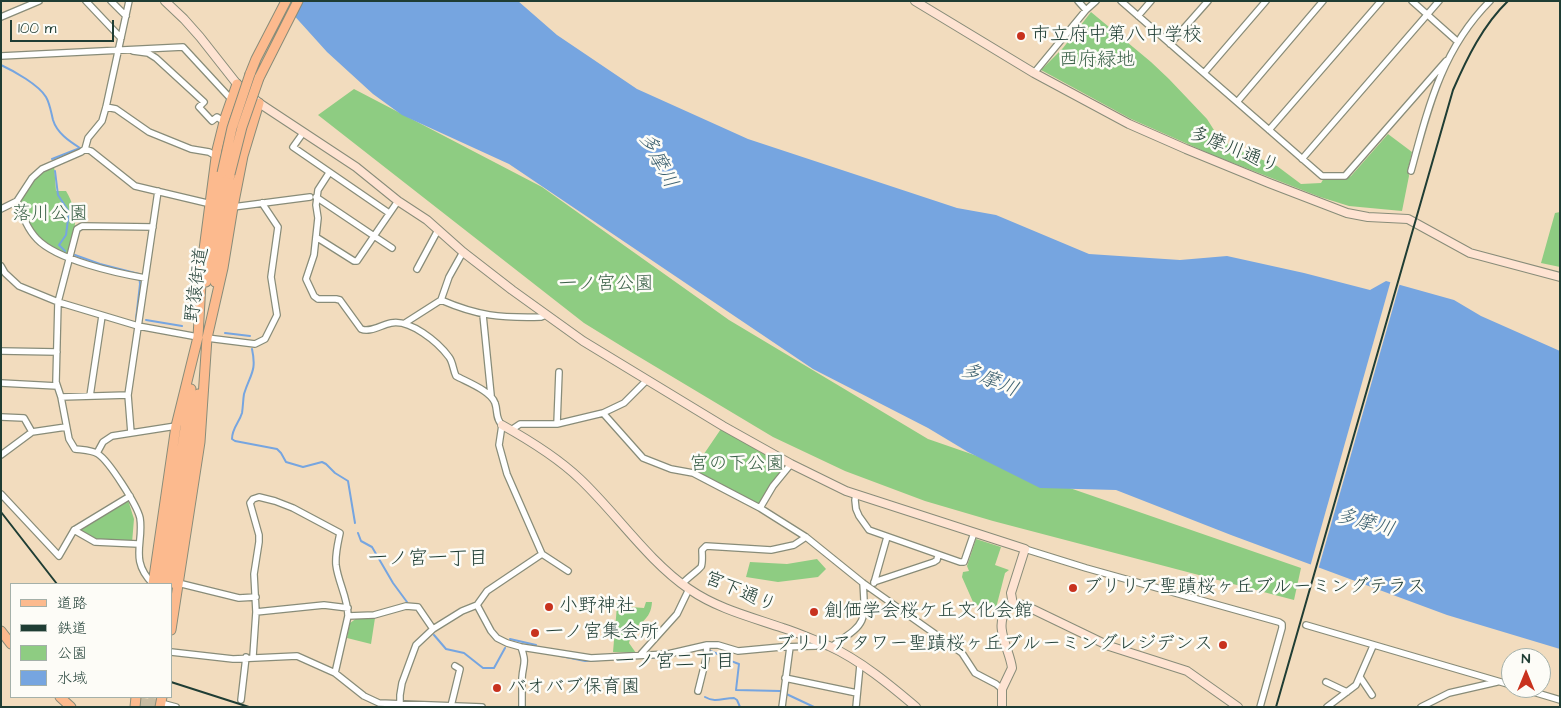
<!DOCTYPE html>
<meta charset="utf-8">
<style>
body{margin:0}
#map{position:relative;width:1561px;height:708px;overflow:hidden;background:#f2dcbe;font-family:"Architects Daughter","Klee One",sans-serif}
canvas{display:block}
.frame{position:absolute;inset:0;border:2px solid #1f3d34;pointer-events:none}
.legend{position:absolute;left:10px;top:583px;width:162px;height:115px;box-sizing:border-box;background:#fdfcf7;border:1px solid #a4b0a9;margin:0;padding:6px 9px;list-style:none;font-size:15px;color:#1f3d34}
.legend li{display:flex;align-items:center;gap:10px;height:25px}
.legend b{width:25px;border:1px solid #a4b0a9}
.north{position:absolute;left:1501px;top:648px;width:50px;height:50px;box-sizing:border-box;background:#fdfcf7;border:1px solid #a4b0a9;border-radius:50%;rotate:0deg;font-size:14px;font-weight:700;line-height:20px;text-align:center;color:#1f3d34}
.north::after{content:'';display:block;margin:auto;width:18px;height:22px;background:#c8321e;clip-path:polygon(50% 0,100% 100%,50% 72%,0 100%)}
.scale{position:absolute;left:10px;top:20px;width:104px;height:22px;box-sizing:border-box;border:2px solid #1f3d34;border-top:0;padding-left:6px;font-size:15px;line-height:18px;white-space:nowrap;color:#1f3d34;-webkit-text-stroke:4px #fdfcf7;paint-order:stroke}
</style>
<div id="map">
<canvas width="1561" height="708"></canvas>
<div class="frame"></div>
<ul class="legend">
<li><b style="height:6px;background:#fcba8e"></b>道路</li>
<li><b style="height:6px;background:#1f3d34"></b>鉄道</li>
<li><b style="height:14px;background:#8ecc82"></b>公園</li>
<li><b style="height:14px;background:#76a5e0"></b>水域</li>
</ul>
<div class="north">N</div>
<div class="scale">100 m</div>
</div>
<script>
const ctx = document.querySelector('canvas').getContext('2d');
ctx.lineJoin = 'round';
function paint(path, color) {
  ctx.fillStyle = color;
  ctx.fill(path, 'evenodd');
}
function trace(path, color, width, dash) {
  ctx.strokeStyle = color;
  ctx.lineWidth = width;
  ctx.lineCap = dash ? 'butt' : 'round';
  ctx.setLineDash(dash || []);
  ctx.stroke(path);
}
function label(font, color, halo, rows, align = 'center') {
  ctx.font = font + ' "Architects Daughter","Klee One",sans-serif';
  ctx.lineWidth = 5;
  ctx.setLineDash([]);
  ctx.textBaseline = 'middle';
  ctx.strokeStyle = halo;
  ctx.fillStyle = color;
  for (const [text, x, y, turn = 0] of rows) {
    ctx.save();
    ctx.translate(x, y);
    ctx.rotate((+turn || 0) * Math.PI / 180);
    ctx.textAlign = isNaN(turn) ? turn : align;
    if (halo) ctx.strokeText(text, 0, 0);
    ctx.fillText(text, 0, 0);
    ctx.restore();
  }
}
paint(new Path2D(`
 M1091 12 1151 62 1169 79 1207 119 1219 138 1237 149 1277 166 1301 184 1321 183 1324 178 1345 179 1351 176 1388 134 1412 152 1408 169 1409 176 1402 211 1349 206 1320 197 1215 156 1131 119 1041 70 1063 48Z
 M354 89 542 187 729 320 928 439 1301 568 1294 600 993 521 925 501 845 471 773 437 631 352 584 323 318 115Z
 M54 164 56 191H66C80 214 75 232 69 257L35 238 17 201 32 178Z
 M1560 212V267L1541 263 1555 213Z
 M723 426 786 463 760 508 693 470Z
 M128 500 134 519 132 543 95 539 80 530Z
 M976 539 1001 547 995 565 1009 570 1005 573 996 608H991L988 613 973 602 962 577 963 572 969 571 967 566Z
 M817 559 826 569 818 577 778 582 746 577 750 562 787 564Z
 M646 602H652C651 621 638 622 631 634 630 637 630 640 629 643L636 653 613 652 617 606 644 608Z
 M357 618H375L371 644 347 638 350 623Z`), '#8ecc82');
paint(new Path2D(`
 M281 1H518L557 35 637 89 748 139 957 208 996 215 1089 254 1180 260 1227 256 1304 273 1370 290 1386 281 1454 300 1481 316 1560 351V649L1447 615 1231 535 1116 490 1040 488 968 452 928 428 813 369 509 164 402 115 373 94 327 52Z`), '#76a5e0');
paint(new Path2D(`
 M1391 280 1400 283 1318 570 1310 567Z`), '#f2dcbe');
trace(new Path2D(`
 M1 65C14 71 39 85 46 97 50 104 51 112 53 120 57 133 69 141 80 148L52 159
 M55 171 58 195 69 212 66 235 59 245 65 251
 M75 255 100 264 139 274 140 284 136 319
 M146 320 182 326
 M225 333 250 336
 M252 349C257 372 250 374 244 394 243 400 243 407 242 413 239 423 232 428 232 439L235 441 277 449 281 453 286 462 303 467 322 462 326 464 335 473 348 481 355 523
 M358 533 361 541 372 547 393 583 407 602
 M434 635 446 649 464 653 483 668H494L505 648
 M510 639 536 645
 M697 650C712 647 725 660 739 664L736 690 780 691 814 707
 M561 656 585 661 601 660
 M650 658 663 657
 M705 697C715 703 723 698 734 698L737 700 740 707`), '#76a5e0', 2);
trace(new Path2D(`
 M143 707 145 697
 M152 707 153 697`), '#c8bca2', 9, [9, 4.5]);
const street = new Path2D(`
 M86 1 121 38
 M111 1 126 16
 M1078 1 1086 10
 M1121 1 1322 176H1345L1446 61
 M1412 1 1458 42
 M1138 16 1151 1
 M1 17 39 1
 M1170 44 1208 1
 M133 51 148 53 156 58 204 102 199 107 212 121 217 117 224 122
 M1 56 183 47 231 99
 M1034 73 1086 10 1096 1
 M1204 73 1266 1
 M1237 102 1323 1
 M106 107 116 109 149 132 191 149 209 152 216 156
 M1269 130 1381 1
 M303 133 293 147 389 213
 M85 149 91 151 135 186 211 204
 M1302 159 1439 1
 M1411 171C1428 108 1442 49 1490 1
 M329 173 318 190 316 205 318 218 314 255 306 279 314 296 318 299H336L340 300 361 329C370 333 381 325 391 323 410 319 438 342 449 357 453 362 453 370 456 376 467 382 491 391 495 403 498 411 495 418 502 425L499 445 507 474 542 554
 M316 197 374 236 398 201
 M17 201C22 214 27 229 37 239 57 260 116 273 145 278
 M233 207 310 197
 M1 209 17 201 32 178 42 169 81 152 85 149 88 138 102 121 106 107 129 1
 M316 237 354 261H357L374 236 392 248
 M1 266 5 273 19 286 58 302 138 326 198 337
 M417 269 438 230
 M441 300 449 277 463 252
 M483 315 491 395
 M405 323 441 300C478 316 500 318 541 317L546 315
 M207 338 255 344 265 339 277 315 271 277 278 227 262 203
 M1 351 57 352
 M1 383 57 386
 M90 396 102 316
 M61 397 128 395
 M603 413 643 458 671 469 693 473 760 508 806 537 863 583 962 653 975 673 996 684 1002 689
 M1 417 24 418 32 432
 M557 424 559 372
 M511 430 520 424H557L603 413 624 403 646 381
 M131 433 128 395 158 191
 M97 453 103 442 112 436 176 426
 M1 455 32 432 66 427
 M1 494 59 556 74 530 130 496
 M856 495 855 500 856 509 859 516 869 530 960 562H964L974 533
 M760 508 773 486 791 464
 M74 530 95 542 138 544
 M1025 549 1086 568 1279 622 1282 624V628L1260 707
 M542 554 568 571
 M874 582 934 562 937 560 938 555
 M178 583 239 598 256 597
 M874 583 887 537
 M153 584C129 560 144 543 140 518 137 505 109 461 98 454 92 450 82 450 75 449L69 439 61 397 56 382 58 302 77 229 82 226 153 227
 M682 584C686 579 701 568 701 567 703 563 702 555 702 550L706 546 771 550 794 545 806 537
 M477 605 491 631 497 638 507 643 521 647 591 658 668 654 707 645H718L738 651 781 647 816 646 821 643
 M256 612 324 605 348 608
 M348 616 374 615 406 606 418 607 433 629
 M1306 625 1511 685
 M521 647C527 664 523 663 522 678 522 688 522 697 522 707
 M831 647C865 623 866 626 863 583
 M171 652 233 659 297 656 335 673 364 696 379 703 482 707
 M641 654 677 614 689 589
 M253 656 256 612 254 574 259 542V535L250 503 253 499 259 497 275 501 293 508 340 533C338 543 335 554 336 565 338 582 348 598 348 616L335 673
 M1360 677 1372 695
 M785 678 857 693
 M1326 682 1347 692
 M1520 688 1560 700
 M698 691 706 659 707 645
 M241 700 246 657
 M161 703 176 707
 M451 706 460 669 455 666
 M400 707V695L402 683 416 645 433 629 462 611 477 605 487 591 542 554
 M782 707 790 647
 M856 707 860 665
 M1327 707 1356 685 1373 646
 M1421 707 1449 693 1497 682`);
const secondary = new Path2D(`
 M165 1 184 19 200 37 237 84 259 103 356 167 398 201 427 220 463 252 512 290 583 341 723 426 791 464 846 491 1025 549 1011 593 1013 605
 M915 1 1034 73 1129 124 1186 149 1269 183 1347 213 1368 217 1408 219 1470 253 1560 277
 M502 425C529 440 557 457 580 479 616 513 648 561 689 589 718 609 751 617 783 628 799 633 814 640 829 646 860 660 890 685 916 707
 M1002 707V689L1012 668C1010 650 993 626 1007 610 1012 604 1019 603 1026 606L1109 646 1187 671 1238 707`);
const primary = new Path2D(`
 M250 74 256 59 286 1
 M259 78 298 1
 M206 282 222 173
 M215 282 230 174
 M153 584 176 426 198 337 202 265 217 150 225 118 237 84
 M161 584 191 389
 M170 584 198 394
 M171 630 200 442 207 338 223 268 233 207 243 156 259 103
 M1 631 11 644
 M60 697 71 707
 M135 707 136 697
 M160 707 162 697`);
trace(street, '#888c79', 8);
trace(secondary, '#888c79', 10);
trace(primary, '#888c79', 11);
trace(street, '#fff', 5.5);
trace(secondary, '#fee3d2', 8);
trace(primary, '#fcba8e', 9);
trace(new Path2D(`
 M1 512 57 584
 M171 682 249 707
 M1276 707 1453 90C1467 58 1483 25 1508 1`), '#1f3d34', 2);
const primaryBridge = new Path2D(`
 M222 173 232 128 250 74
 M230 174 242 127 259 78`);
trace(primaryBridge, '#888c79', 11, []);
trace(primaryBridge, '#fcba8e', 9);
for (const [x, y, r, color] of [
 [1021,36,5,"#c8321e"],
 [1073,588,5,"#c8321e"],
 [549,607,5,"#c8321e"],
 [814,612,5,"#c8321e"],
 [535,633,5,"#c8321e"],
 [1223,645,5,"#c8321e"],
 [497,688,5,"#c8321e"]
]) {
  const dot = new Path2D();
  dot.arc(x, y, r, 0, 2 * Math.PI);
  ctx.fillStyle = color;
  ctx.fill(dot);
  trace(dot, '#fdfcf7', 2);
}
label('19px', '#1f3d34', '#fdfcf7', [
 ["市立府中第八中学校",1031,36],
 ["ブリリア聖蹟桜ヶ丘ブルーミングテラス",1083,588],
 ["小野神社",559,607],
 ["創価学会桜ケ丘文化会館",824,612],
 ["一ノ宮集会所",545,633],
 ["ブリリアタワー聖蹟桜ヶ丘ブルーミングレジデンス",1213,645,"right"],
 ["バオバブ保育園",507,688]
], 'left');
label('19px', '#3b6148', '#fdfcf7', [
 ["西府緑地",1097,61],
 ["落川公園",50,215],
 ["一ノ宮公園",606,285],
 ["宮の下公園",737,465]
]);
label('19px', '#1f3d34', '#fdfcf7', [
 ["多摩川通り",1234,151,22],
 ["野猿街道",198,285,-82],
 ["宮下通り",740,593,23]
]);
label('italic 20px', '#3d6170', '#fdfcf7', [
 ["多摩川",657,161,62],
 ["多摩川",989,381,22],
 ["多摩川",1365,524,15]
]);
label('20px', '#1f3d34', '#fdfcf7', [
 ["一ノ宮一丁目",428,560],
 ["一ノ宮二丁目",675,663]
]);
</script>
